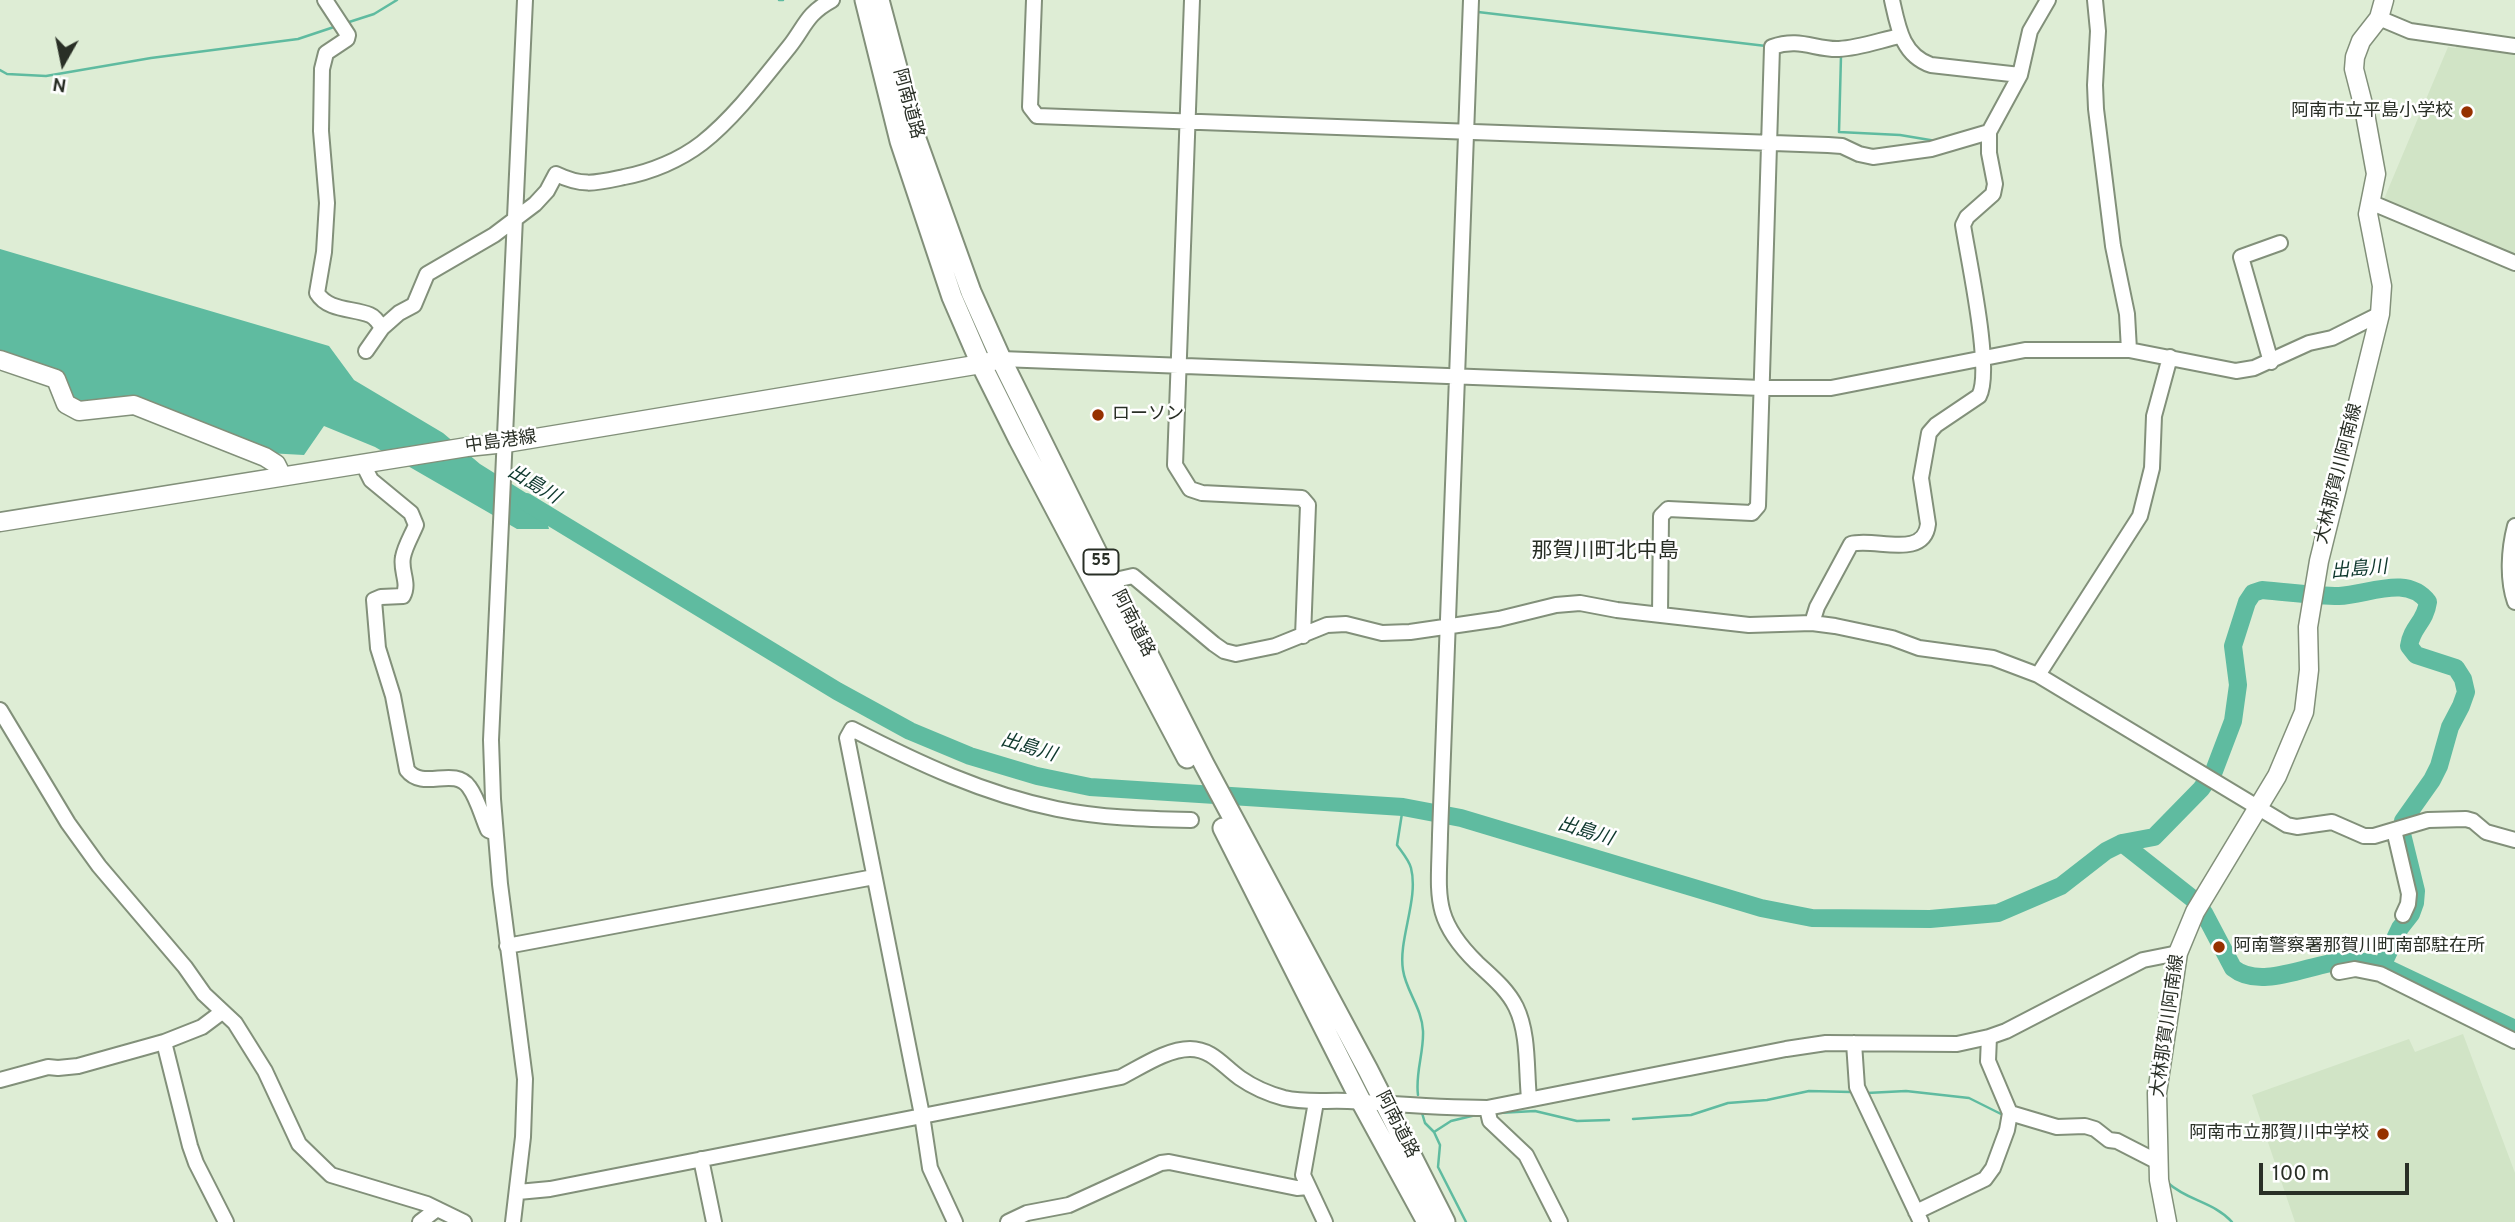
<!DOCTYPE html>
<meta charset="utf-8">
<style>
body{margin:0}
#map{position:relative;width:2515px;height:1222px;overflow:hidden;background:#deedd5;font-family:Overpass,sans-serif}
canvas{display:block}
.north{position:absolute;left:28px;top:28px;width:70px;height:70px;-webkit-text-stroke:5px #fff;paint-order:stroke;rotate:189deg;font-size:19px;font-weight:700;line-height:28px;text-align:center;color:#292f26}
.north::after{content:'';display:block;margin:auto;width:24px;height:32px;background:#292f26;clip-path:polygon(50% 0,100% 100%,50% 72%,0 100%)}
.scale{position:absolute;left:2259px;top:1163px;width:150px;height:32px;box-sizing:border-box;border:4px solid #292f26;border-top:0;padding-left:9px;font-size:21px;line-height:24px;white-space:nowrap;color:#292f26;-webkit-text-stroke:5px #fff;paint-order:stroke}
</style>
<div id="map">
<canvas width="2515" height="1222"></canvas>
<div class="north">N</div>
<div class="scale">100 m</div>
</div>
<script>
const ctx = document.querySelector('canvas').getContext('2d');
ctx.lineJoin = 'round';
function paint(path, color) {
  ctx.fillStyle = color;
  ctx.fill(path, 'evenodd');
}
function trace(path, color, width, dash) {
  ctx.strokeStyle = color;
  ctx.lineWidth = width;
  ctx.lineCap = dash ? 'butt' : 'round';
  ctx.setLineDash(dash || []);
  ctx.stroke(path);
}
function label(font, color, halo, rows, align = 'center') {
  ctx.font = font + ' Overpass,"Noto Sans JP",sans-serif';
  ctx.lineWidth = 5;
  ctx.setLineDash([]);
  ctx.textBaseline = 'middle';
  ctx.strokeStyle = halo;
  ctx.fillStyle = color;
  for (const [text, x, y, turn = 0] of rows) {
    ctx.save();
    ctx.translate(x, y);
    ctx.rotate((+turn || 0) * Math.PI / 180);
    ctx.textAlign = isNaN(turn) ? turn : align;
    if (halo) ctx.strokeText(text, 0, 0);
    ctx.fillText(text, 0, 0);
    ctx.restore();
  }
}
paint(new Path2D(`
 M2457 42 2515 52V257L2384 199 2448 47 2456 48Z
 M2463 1034 2515 1173V1222H2295L2252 1095 2409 1039 2415 1052Z`), '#d1e4c6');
paint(new Path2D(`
 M0 249 329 346 354 380 443 433 480 464 542 503 549 529H517L375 447 324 426 304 455 267 453 145 399 80 404 0 354Z`), '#5fbba0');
trace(new Path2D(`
 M779 0H783
 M1478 12 1766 46
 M346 23 374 14 397 0
 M1839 56H1841L1839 132 1900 135 1936 141
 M0 70 7 74 46 76 151 58 298 39 337 26
 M1403 807 1397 845C1401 851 1409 860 1411 868 1419 899 1398 940 1403 970 1406 991 1422 1008 1423 1031 1424 1053 1415 1073 1418 1095
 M1867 1093 1906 1091 1969 1098 2003 1115
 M1422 1113 1425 1123 1434 1132 1451 1121 1480 1114
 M1498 1113 1535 1111 1577 1121 1609 1120
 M1633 1119 1691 1115 1728 1103 1767 1100 1809 1091 1851 1092
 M1434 1132 1440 1145 1438 1167 1466 1222
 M2168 1183C2188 1201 2214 1202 2232 1222`), '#5fbba0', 2.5);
trace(new Path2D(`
 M526 502 837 691 910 731 970 756 1037 776 1090 787 1403 807 1461 818 1761 908 1812 918 1930 919 1998 913 2061 886 2106 851 2122 843 2154 837 2201 789 2214 771 2233 721 2238 685 2233 646 2247 602 2253 593 2262 590C2288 592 2314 596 2339 596 2368 595 2407 574 2428 602 2425 623 2412 626 2409 646L2416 655 2456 668 2463 679 2466 692 2461 706 2450 727 2439 766 2432 780 2403 821 2402 834 2416 891 2415 903 2411 914 2400 928 2382 966
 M2122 843 2193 899 2204 913 2233 968C2261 991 2311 963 2345 961 2358 960 2370 963 2382 966L2515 1029`), '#5fbba0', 18);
const minor = new Path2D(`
 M325 0 348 35 347 39 326 53 322 69 321 131 327 203 324 252 317 293C328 311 353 308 370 315 375 317 379 323 382 328
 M1034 0 1030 107 1037 116 1828 145 1842 146 1859 154 1873 157 1931 149 1989 132
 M1192 0 1175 465 1190 489 1202 493 1302 498 1308 505 1303 636
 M1471 0 1440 835C1439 895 1431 918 1477 963 1492 977 1507 989 1516 1007 1529 1034 1526 1069 1529 1098
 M1892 0C1898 27 1902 55 1931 65L2020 75
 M2095 0 2098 31 2095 85 2096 109 2113 246 2127 314 2129 350
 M2379 18 2410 31 2515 46
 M2370 202 2515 263
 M366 351 382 328 399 313 414 305 427 274 494 235 535 204 547 191 556 174C583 187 596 183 624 177 651 172 680 160 702 143 734 118 764 78 789 47 805 27 806 14 832 0
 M1001 359 1762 388H1831L2025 350H2129L2236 371 2254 368 2309 343 2332 338 2380 314
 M2271 362 2241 257 2280 243
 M363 464 371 480 411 513 416 525C412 535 405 546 403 557 400 571 410 583 403 596L381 597 374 600 378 648 393 696 407 770C423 791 454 766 469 787 478 799 482 817 488 830L495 833
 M2515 526C2509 549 2507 579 2515 602
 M1111 581 1133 576 1214 644 1224 651 1236 654 1275 646 1327 625 1346 624 1382 633 1410 632 1499 619 1556 605 1580 603 1617 610 1749 625 1812 623 1835 626 1892 638 1919 648 1993 658 2038 675 2287 825 2297 827 2332 822 2364 836H2374L2428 820 2466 819 2473 821 2486 832 2515 840
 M1660 615 1661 516 1668 509 1752 513 1758 506 1772 47C1800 37 1815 50 1839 49 1859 48 1881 40 1900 36
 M1812 623 1817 607 1851 544C1874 537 1924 560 1928 524L1921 478 1929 433 1936 425 1979 396C1993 371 1968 258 1963 225L1967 217 1993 194 1995 184 1989 153V132L2020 75 2030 31 2048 0
 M2038 675 2140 516 2152 468 2154 416 2170 357
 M0 710 68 823 99 866 185 967 204 994 235 1023 265 1071 299 1144 331 1175 427 1204 464 1222
 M2394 830 2409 894 2408 904 2403 915
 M507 946 874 877
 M2339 972 2355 969 2380 974 2515 1041
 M164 1042 190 1146 196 1163 226 1222
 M1854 1043 1857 1087 1921 1222
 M0 1080 48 1067 58 1068 78 1066 164 1042 202 1027 222 1012
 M1316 1102 1303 1175 1325 1222
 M1487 1108 1490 1121 1526 1155 1560 1222
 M2010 1113 2057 1127 2085 1126 2095 1129 2109 1140 2117 1141 2158 1162
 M701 1159 714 1222
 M518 1192 550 1189 1121 1077C1141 1067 1167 1049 1190 1049 1212 1049 1223 1066 1240 1078 1253 1087 1269 1094 1284 1098 1305 1103 1326 1100 1348 1101 1394 1104 1441 1108 1487 1108L1786 1049 1826 1043 1957 1044 1989 1037 2006 1031 2143 960 2178 953
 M1916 1212 1985 1179 1993 1168 2007 1130 2010 1113 1988 1061 1989 1037
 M420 1222 437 1209
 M513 1222 523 1137 525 1079 500 884 493 799 491 740 525 0
 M955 1222 930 1168 922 1115 847 738 852 729C918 763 984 794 1057 809 1101 818 1146 819 1191 820
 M1008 1222 1027 1213 1069 1205 1161 1163 1169 1162 1297 1188 1308 1187`);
const major = new Path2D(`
 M0 360 56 379 66 404 79 411 134 405 265 457 276 464 282 476
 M0 522 467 447 506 443 981 364 1001 359
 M2167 1222 2159 1180 2157 1093 2178 953 2195 912 2277 776 2304 712 2309 670 2308 627 2319 561 2380 314 2382 286 2368 214 2376 174 2364 108 2354 69 2355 57 2361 41 2379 18 2384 0`);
const highway = new Path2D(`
 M865 0 900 141 952 297 981 364 1019 440 1187 758
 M879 0 916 139 971 292 1001 359 1111 581 1204 764 1368 1070 1445 1222
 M1223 828 1362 1103 1427 1222`);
trace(minor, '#82907a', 18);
trace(major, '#82907a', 21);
trace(highway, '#82907a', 23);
trace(minor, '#fff', 14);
trace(major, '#fff', 18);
trace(highway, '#fff', 19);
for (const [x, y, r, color] of [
 [2467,112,7,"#963100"],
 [1098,415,7,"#963100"],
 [2219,947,7,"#963100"],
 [2383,1134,7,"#963100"]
]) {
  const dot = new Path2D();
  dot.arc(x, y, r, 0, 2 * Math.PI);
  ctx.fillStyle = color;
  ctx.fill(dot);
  trace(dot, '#fff', 2.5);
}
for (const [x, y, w] of [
 [1101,562,35]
]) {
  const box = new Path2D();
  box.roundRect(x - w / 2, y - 12.5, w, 25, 5);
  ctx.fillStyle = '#fff';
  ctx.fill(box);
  trace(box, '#292f26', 2);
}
label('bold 16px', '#292f26', null, [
 ["55",1101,562]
]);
label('18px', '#292f26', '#fff', [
 ["阿南道路",907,104,75],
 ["中島港線",501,443,-8],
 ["大林那賀川阿南線",2340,474,-76],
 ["阿南道路",1132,624,63],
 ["大林那賀川阿南線",2169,1026,-82],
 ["阿南道路",1396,1125,63]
]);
label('18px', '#292f26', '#fff', [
 ["阿南市立平島小学校",2453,112],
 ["ローソン",1112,415,"left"],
 ["阿南警察署那賀川町南部駐在所",2233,947,"left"],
 ["阿南市立那賀川中学校",2369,1134]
], 'right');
label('italic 19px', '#0d372c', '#fff', [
 ["出島川",533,486,31],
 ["出島川",2359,571,-5],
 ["出島川",1028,749,17],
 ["出島川",1585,833,17]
]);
label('21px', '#292f26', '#fff', [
 ["那賀川町北中島",1605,553]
]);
</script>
